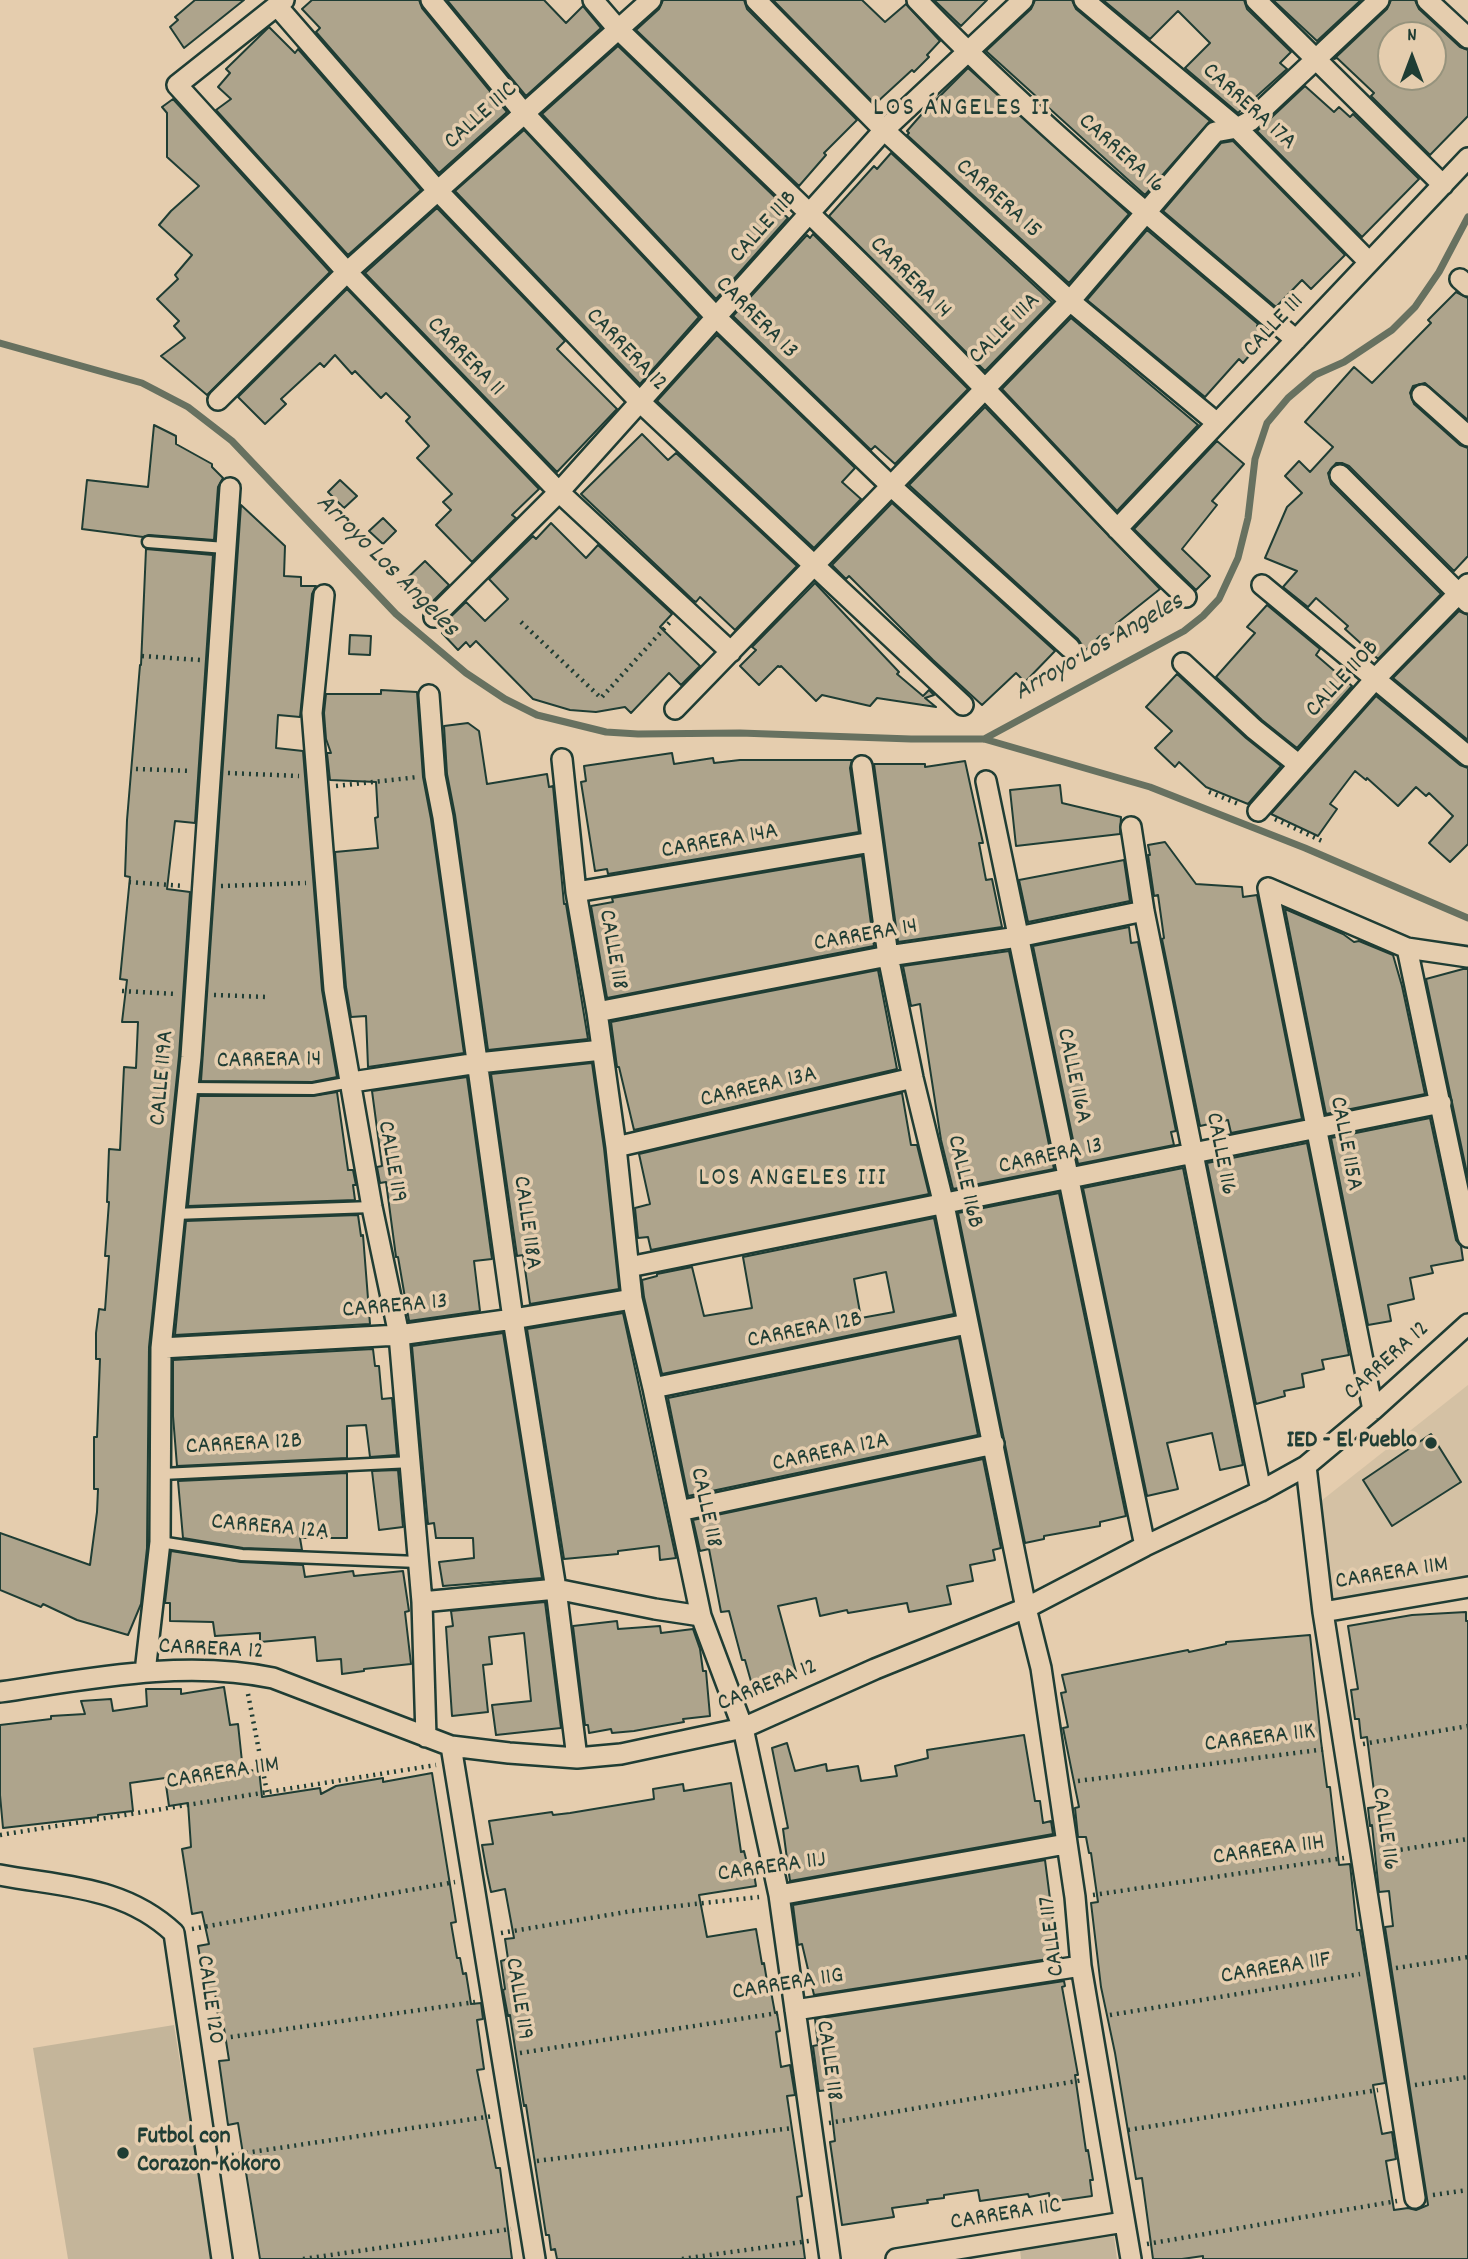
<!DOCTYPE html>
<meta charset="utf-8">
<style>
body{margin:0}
#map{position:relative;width:1468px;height:2259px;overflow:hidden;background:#e5cdae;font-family:Dekko,sans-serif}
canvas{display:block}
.north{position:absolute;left:1377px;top:21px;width:70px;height:70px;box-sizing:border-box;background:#e5cdae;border:2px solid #96937d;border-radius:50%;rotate:0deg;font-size:19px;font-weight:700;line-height:28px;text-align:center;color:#1f3d34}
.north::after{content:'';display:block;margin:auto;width:24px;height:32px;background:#1f3d34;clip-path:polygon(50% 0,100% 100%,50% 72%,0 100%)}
</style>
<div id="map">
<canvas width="1468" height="2259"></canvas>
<div class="north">N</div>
</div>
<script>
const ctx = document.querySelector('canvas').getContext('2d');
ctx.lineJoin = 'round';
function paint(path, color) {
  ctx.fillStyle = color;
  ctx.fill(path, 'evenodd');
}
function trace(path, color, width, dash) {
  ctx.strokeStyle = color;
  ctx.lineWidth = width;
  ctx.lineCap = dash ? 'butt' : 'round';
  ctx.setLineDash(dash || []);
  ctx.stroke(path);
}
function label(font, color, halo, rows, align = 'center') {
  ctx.font = font + ' Dekko,sans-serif';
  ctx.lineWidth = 7;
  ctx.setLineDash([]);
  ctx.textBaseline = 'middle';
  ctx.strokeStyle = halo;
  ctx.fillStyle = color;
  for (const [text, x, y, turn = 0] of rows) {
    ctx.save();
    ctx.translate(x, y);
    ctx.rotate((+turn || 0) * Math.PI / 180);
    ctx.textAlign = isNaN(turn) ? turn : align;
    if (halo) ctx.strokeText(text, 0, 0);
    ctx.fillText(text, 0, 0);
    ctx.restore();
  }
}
paint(new Path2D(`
 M1468 1385V1580L1334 1598 1321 1501Z`), '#d4c1a4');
paint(new Path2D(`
 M174 2025 212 2259H68L33 2048Z
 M1114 2236 1117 2259H1021L1020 2250Z`), '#c4b59a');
trace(new Path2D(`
 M0 343 142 383 188 407 232 441 396 614 466 673 505 699 537 715 606 732 638 734 740 733 911 739H984L1150 787 1305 848 1468 918
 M984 739 1184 631 1203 616 1219 599 1238 558 1248 518 1255 459 1267 423 1288 398 1315 375 1344 362 1392 330 1415 307 1439 272 1468 217`), '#677160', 7);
const building = new Path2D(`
 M195 0H244L184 48 170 27 178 20 175 17Z
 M312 0H419L422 8 507 112 439 173 316 32 320 28 302 9Z
 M447 0H544L566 23 583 6 601 28 526 96Z
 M663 0H744L747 9 857 120 824 153 826 155 799 186 636 30 659 9Z
 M773 0H862L885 22 906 4 940 41 927 55 929 57 914 72 912 70 875 104Z
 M934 0H987L961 26Z
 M1035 0H1072L1076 9 1210 121 1145 195 986 51 1031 9Z
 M1103 0H1244L1247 9 1291 52 1280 63 1287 69 1238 113 1185 68 1210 43 1178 11 1150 39Z
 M1273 0H1361L1317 41Z
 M1391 0H1415L1419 9 1460 47 1468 50V116L1430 155 1371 96 1374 93 1337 58 1334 59 1387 9ZM1391 35H1433V77H1391Z
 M269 27 295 53 298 49 421 190 348 255 216 110 231 99 218 87 230 73 226 69Z
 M618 46 782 204 777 208 788 218 716 299 542 114Z
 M968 68 1129 214 1069 283 907 135 909 133 907 131 921 115Z
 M1305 86 1334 112 1339 107 1350 117 1353 114 1419 179 1362 237 1257 131Z
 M173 99 330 272 207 395 161 356 185 338 174 326 179 321 157 299 178 279 175 275 192 255 159 225 171 211 199 186 167 157V113L162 107Z
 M524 130 699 317 640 384 455 191Z
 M1233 141 1345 255 1311 289 1302 280 1276 307 1163 211 1221 143Z
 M891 153 1052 302 985 371 829 216 874 166 877 169Z
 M437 208 565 341 557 349 617 409 557 472 365 273Z
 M1147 230 1258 324 1257 326 1267 335 1243 363 1239 359 1205 397 1087 300Z
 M813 234 968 389 895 464 875 446 871 450 733 316 807 235 810 238Z
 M347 289 539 489 512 515 516 518 472 562 436 525 451 510 443 502 452 494 417 458 429 446 406 421 410 417 386 393 381 398 355 371 352 374 335 355 324 367 320 363 281 399 286 404 265 424 238 397Z
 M1456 292 1468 298V420L1425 383 1413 386 1410 393 1414 404 1460 445 1468 448V556L1454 571 1349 466 1342 463H1336L1328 473 1331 484 1441 594 1378 659 1345 629 1348 626 1316 598 1308 607 1283 587 1297 571 1265 558 1287 507 1302 493 1285 476 1299 461 1310 472 1333 447 1305 422 1354 367 1372 383 1431 323 1428 320Z
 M1071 318 1198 425 1117 511 1002 389Z
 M717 335 855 468 842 482 861 499 814 548 657 401Z
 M985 407 1160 589 1116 624 1119 629 1103 640 1100 636 1082 654V645L1078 639 909 485Z
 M154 425 176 436V444L212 464V467L223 478 218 487 214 540 149 535 143 537 82 529 87 480 148 487Z
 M642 434 668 460 676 453 797 566 735 630 700 597 696 602 693 600 581 494Z
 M1217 441 1244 464 1212 501 1217 505 1182 549 1210 576 1196 590 1134 529Z
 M340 480 357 496 344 508 328 492Z
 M892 503 1055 651 1025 682 1016 673 982 705 933 660 849 576 846 579 832 565Z
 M241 505 285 546 284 576 301 577V586H316L312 594 300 717 278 715 276 748 303 751 322 990 337 1077 312 1082 201 1081Z
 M383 518 396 531 383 544 369 531Z
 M551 523 586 558 598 545 672 614 660 627 700 666 681 685 669 673 631 713 625 707 596 712 570 710 533 699 476 641 470 647 466 642 458 650 442 633 444 631 440 627 466 602 485 621 508 599 489 579 533 536 536 539Z
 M146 549 213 555 195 823 175 821 167 889 190 892 179 1056 149 1347 147 1548 141 1604 128 1635 77 1620 43 1604 41 1607 0 1590V1533L90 1565 97 1512 98 1489H94V1437H97L100 1359H96V1333L99 1309 105 1310 109 1256H105L109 1202H107L109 1149 120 1150 124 1067 136 1068 138 1022H122L127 980 120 979 130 877 125 876 127 820 140 665H141Z
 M425 561 449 585 424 610 400 585Z
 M815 583 899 672 897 674 923 696 929 690 934 695 925 698 936 707 877 698 870 706 822 695 816 701 781 666 780 667 778 666 759 685 740 666 756 650 752 647Z
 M1267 605 1320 649 1316 655 1352 686 1297 748 1262 720 1216 677 1255 633 1247 627Z
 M1459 611 1468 615V740L1393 678Z
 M350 635 371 636 370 655 349 654Z
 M1177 674 1246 738 1281 766 1248 804 1206 787 1179 762 1175 767 1155 748 1172 731 1146 707Z
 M381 690 417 692 423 777 431 819 464 1053 368 1067 366 1016 351 1017 346 987 335 852 378 848 375 818 378 817 376 782 330 780 327 753H331L326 739 324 713 326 694H381Z
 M1376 696 1460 765 1468 768V844L1450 862 1429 843 1453 816 1429 793 1426 796 1416 787 1398 806 1367 778 1366 780 1355 771 1330 804 1337 809 1318 836 1271 814Z
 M468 723 479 731 487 784 547 774 549 787 553 786 564 904H566L588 1039 488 1050 455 815 447 774 444 726Z
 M672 753 674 764 713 758 714 763 740 760H852L850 768 859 832 608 874 607 869 595 871 581 782 586 781 584 766Z
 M965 761 983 843H979L986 880 992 879 1002 927 898 942 874 764H925V767Z
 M1060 785 1062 803 1121 817 1120 834 1016 846 1010 790Z
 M1165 842 1196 884 1242 887 1243 897 1257 895 1302 1119 1231 1133 1228 1120 1200 1126 1162 939 1164 938 1158 895 1154 896 1148 855H1150L1148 845Z
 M862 856 874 946 607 998 591 906 613 902 612 898Z
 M1124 860 1130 901 1028 922 1019 880Z
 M1285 909 1343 934 1354 942 1359 941 1393 955 1402 986 1425 1094 1326 1114Z
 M1129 927 1131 943 1138 942 1176 1131 1171 1132 1174 1145 1078 1164 1033 946Z
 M1009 951 1054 1169 953 1189 941 1140 920 1004 911 1006 903 966Z
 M1463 969H1468V1178L1426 979Z
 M878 970 897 1069 634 1130 619 1067H617L611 1022Z
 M592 1063 604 1148 619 1289 530 1304 523 1255 517 1256 491 1074Z
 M467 1077 492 1259 474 1261 480 1311 409 1321 398 1257H396L386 1182 380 1183 377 1167 382 1166 372 1091Z
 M337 1092 348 1170H353L356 1185H353L355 1200 188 1206 199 1096H313Z
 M902 1093 911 1145H917L929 1194 651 1250 648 1237 638 1238 635 1208 650 1204 639 1154Z
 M1430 1118 1456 1240 1461 1246 1463 1260 1431 1266 1433 1273 1410 1278 1414 1299 1388 1305 1391 1321 1368 1325 1331 1138Z
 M1307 1143 1349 1355 1322 1360 1324 1369 1302 1374 1304 1387 1284 1391 1285 1396 1256 1404 1207 1163Z
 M1183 1168 1243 1465 1220 1470 1212 1433 1167 1443 1178 1489 1147 1496 1083 1188Z
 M1059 1193 1126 1516 1100 1522V1526L1044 1536V1539L1025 1543 958 1213Z
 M358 1215 361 1236 363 1235 370 1324 175 1335 186 1221Z
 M934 1218 954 1314 662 1374 644 1297 642 1280 657 1276V1274L692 1267 704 1316 752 1308 743 1257ZM886 1272 894 1312 861 1318 854 1279Z
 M623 1313 676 1558 660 1560 659 1546 618 1551V1554L564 1559 527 1329Z
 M503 1333 542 1578 443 1586 439 1562 474 1558 473 1538H436L434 1523 428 1524 412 1346Z
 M959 1338 978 1435 688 1496 668 1398Z
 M373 1349 375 1366H379L382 1399 392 1398 397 1455 370 1457 366 1425 347 1426V1458L177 1466 173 1416V1360Z
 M1431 1434 1461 1482 1392 1526 1363 1480Z
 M983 1459 1001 1548 993 1550 995 1560 970 1565 973 1581 947 1586 951 1604 909 1612 907 1603 848 1613 847 1610 820 1616 816 1598 778 1606 796 1672 752 1685 745 1660H742L729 1611 721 1612 709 1549 700 1551 693 1520Z
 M398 1470 403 1527 379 1530 372 1471Z
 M347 1473V1538H300L302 1550 243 1548 183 1538 178 1481Z
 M171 1551 241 1562 303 1565 305 1577 353 1571 354 1576 403 1571 409 1611 405 1612 411 1664 364 1669V1671L342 1674 341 1659 317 1661 315 1637 260 1642V1633L215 1636 213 1622 170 1621V1603H165Z
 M545 1602 561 1728 496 1735 492 1705 531 1701 524 1633 489 1637 492 1664 483 1665 488 1712 452 1716 446 1627 453 1626 451 1611Z
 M1466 1612V1621H1468V2259H1203V2256L1182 2259H1153L1142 2178 1136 2179 1115 2053 1101 1987 1091 1903 1098 1902 1091 1853H1089L1086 1837H1078L1075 1808 1079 1807 1063 1728 1068 1727 1061 1693 1066 1692 1062 1675 1188 1650 1189 1652 1226 1644V1642L1310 1635 1321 1741 1327 1787H1330L1339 1865 1350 1864 1357 1930H1360L1385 2083 1373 2085 1382 2134 1392 2132 1396 2159 1386 2161 1394 2210 1408 2208 1416 2210 1428 2205 1385 1927 1393 1926 1389 1891 1379 1892 1372 1825 1370 1826 1368 1808 1376 1807 1367 1737 1361 1738 1359 1719H1355L1351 1690 1358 1689 1348 1626 1412 1615Z
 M617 1621 618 1629 660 1626 661 1633 693 1629 700 1649 703 1671H706L710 1716 683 1719 684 1722 634 1731 612 1733 611 1729 589 1733 588 1725H585L573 1626Z
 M224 1687 230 1725 238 1724 243 1771 259 1770 262 1797 320 1788 321 1794 336 1786 383 1778V1782L432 1773 456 1922 451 1923 457 1958H460L463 1974 466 1973 471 2004 481 2003 483 2019 477 2020 484 2069 477 2070 496 2168H500L512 2259H260L238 2123 228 2125 219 2061 229 2060 223 2022 219 2023 215 1993 208 1994 203 1963H201L198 1946 209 1944 202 1912 192 1914 182 1849 191 1847 188 1803 169 1806 165 1778 130 1783 133 1811 98 1815V1817L3 1828 0 1795V1725L51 1719V1716L85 1714 81 1701 111 1699 113 1711 147 1706 146 1689H181V1694Z
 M1024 1735 1035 1801H1040L1043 1823 1051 1821 1053 1834 790 1881 783 1829 788 1828 772 1748 787 1743 795 1771 826 1764 827 1771 858 1766 861 1781 897 1776 895 1766 928 1758 927 1750Z
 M731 1783 741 1852 744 1851 747 1863 752 1862 756 1886 699 1895 707 1937 756 1929 762 1964 764 1963 768 1987 770 1986 775 2013H777L780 2031 776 2032 781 2067 790 2065 795 2095 787 2096 802 2196 797 2197 805 2259H557L555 2249 551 2250 549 2235H546L526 2105 524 2106 511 2022 510 2015 508 2016 503 1990 505 1989 501 1961 508 1959 505 1939 514 1938 505 1889 491 1892 487 1873 482 1845 493 1844 489 1821 552 1812 553 1815 570 1813 654 1799 653 1789 683 1784 684 1791Z
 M1045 1860 1053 1922H1055L1061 1957 814 1995 802 1944 798 1945 793 1905Z
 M1064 1981 1065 1986 1062 1987 1078 2075H1075L1086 2151 1088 2150 1093 2180H1090L1092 2196 1050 2202 1049 2193 1029 2197 1028 2194 980 2201 978 2190 944 2195V2198L927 2200 928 2203 892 2208 894 2217 842 2225 830 2142 835 2141 829 2090 819 2091 813 2046 818 2045 815 2019Z`);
paint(building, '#aea48c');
trace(building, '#1f3d34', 2);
const lane = new Path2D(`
 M148 542 225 548
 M188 1088 313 1089 351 1082
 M174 1214 372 1207
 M162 1474 412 1462
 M160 1542 242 1555 418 1562`);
const street = new Path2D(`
 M284 0 177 85 347 272 559 492 731 652
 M431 0 523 112 716 317 891 486 1070 648
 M593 0 618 29C741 148 866 265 984 388 1052 457 1115 531 1186 597
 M756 0 884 130 1070 301 1217 423
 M917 0C1034 122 1167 230 1296 340
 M1084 0 1237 128 1369 262
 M1256 0 1443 185
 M1427 0 1468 38
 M277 6 437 190 640 402 963 705
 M1460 279 1468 286
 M1422 395 1468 436
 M218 400 347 272 651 0
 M1340 475 1468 603
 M1117 529 1468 158
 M1262 585 1468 756
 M324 595 312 713 334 989 372 1207 399 1335 422 1602 426 1737
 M434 617 559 492 884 130 1023 0
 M1183 663 1254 729 1299 765
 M429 695 435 776 443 817 513 1319 556 1589 577 1758
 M675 709 1070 301 1215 132 1237 128 1250 121 1379 0
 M562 759 576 892 597 1012 616 1147 632 1299 653 1388 701 1616 743 1728 779 1895 830 2259
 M862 766 888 956 913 1078 944 1205 1026 1608 1041 1668 1075 1897 1081 1966 1131 2259
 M986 781 1145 1546
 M1258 811 1376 678 1468 584
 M1131 827 1144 911 1261 1491
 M1268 888 1373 1410
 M1268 888 1407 948 1468 957
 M576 892 872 842
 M1407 948 1468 1237
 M597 1012 888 956 1018 937 1144 911
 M352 1082 478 1063 602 1050
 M616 1147 913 1078
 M629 1267 1441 1103
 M161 1348 399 1335 513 1319 632 1299
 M653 1388 967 1324
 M1306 1466 1323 1612 1415 2198
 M679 1511 994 1444
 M422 1602 556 1589 655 1609 701 1616
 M1323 1612 1468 1587
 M145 1672 160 1542 161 1348 191 1057 230 488
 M0 1692C89 1679 183 1659 273 1678L451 1746 509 1753 577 1758 621 1754 743 1728 875 1669 1026 1608 1145 1546 1261 1491 1306 1466 1373 1410 1468 1324
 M451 1746 535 2259
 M0 1875C63 1887 124 1886 174 1933L222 2259
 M779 1895 1066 1844
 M795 2010 1081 1966
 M896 2259 1124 2222`);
trace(lane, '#1f3d34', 15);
trace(street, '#1f3d34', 24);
trace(new Path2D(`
 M521 622 601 698 671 621
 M142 656 200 660
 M136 769 191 771
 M228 773 299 776
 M336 786 418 777
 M1209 792 1241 805
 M1275 819 1322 841
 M129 882 184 886
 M221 886 306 883
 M122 991 177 994
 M214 995 267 997
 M248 1694 267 1792
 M1363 1744 1468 1726
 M1078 1781 1326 1749
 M0 1835 436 1765
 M1380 1853 1468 1839
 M1093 1895 1344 1858
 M192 1929 455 1882
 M501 1933 632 1911 759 1897
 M1396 1968 1468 1957
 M1110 2015 1360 1974
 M210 2040 475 2002
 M520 2053 778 2013
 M1415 2085 1468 2077
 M829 2123 1083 2080
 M1128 2130 1378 2090
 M225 2156 493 2116
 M537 2161 792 2128
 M1433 2195 1468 2190
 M1147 2244 1397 2201
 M303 2259 511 2229
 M682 2259 809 2241`), '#1f3d34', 4.5, [2, 5]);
trace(lane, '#e5cdae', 10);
trace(street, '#e5cdae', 19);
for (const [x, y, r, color] of [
 [1431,1443,7,"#1f3d34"],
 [123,2153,7,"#1f3d34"]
]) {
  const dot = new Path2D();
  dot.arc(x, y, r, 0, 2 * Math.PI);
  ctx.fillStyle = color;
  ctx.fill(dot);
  trace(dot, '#e5cdae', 2.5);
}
label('24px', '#1f3d34', '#e5cdae', [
 ["CARRERA 17A",1248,108,42],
 ["CALLE 111C",482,117,-42],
 ["CARRERA 16",1120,155,42],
 ["CARRERA 15",997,200,42],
 ["CALLE 111B",765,228,-48],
 ["CARRERA 14",909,279,45],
 ["CARRERA 13",755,319,45],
 ["CALLE 111",1275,327,-47],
 ["CALLE 111A",1006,330,-45],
 ["CARRERA 12",625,351,46],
 ["CARRERA 11",464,358,46],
 ["CALLE 110B",1344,680,-47],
 ["CARRERA 14A",720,843,-10],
 ["CARRERA 14",866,937,-10],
 ["CALLE 118",611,950,80],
 ["CARRERA 14",269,1062,-1],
 ["CALLE 116A",1072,1076,78],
 ["CALLE 119A",164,1078,-85],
 ["CARRERA 13A",759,1089,-13],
 ["CALLE 115A",1344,1144,79],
 ["CALLE 116",1219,1154,79],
 ["CARRERA 13",1051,1158,-12],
 ["CALLE 119",390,1162,80],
 ["CALLE 116B",963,1182,77],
 ["CALLE 118A",525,1223,82],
 ["CARRERA 13",395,1308,-5],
 ["CARRERA 12B",805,1332,-11],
 ["CARRERA 12",1388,1362,-42],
 ["CARRERA 12B",244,1446,-3],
 ["CARRERA 12A",831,1454,-12],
 ["CALLE 118",704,1508,78],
 ["CARRERA 12A",270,1529,5],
 ["CARRERA 11M",1392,1575,-9],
 ["CARRERA 12",211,1651,3],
 ["CARRERA 12",768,1687,-22],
 ["CARRERA 11K",1260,1740,-7],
 ["CARRERA 11M",223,1775,-9],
 ["CALLE 116",1383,1829,82],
 ["CARRERA 11H",1269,1852,-8],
 ["CARRERA 11J",772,1869,-8],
 ["CALLE 117",1054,1936,-97],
 ["CARRERA 11F",1276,1970,-9],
 ["CARRERA 11G",788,1986,-9],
 ["CALLE 119",517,1999,81],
 ["CALLE 120",208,2000,82],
 ["CALLE 118",827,2061,82],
 ["CARRERA 11C",1006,2216,-9]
]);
label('bold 24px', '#1f3d34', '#e5cdae', [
 ["IED - El Pueblo",1417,1443],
 ["Futbol con",137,2139,"left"],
 ["Corazon-Kokoro",137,2167,"left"]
], 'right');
ctx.letterSpacing = '2px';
label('26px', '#1f3d34', '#e5cdae', [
 ["LOS ÁNGELES II",962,110],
 ["LOS ANGELES III",793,1180]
]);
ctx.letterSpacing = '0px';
label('italic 26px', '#2b463b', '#e5cdae', [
 ["Arroyo Los Angeles",386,567,45],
 ["Arroyo Los Angeles",1100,649,-30]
]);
</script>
